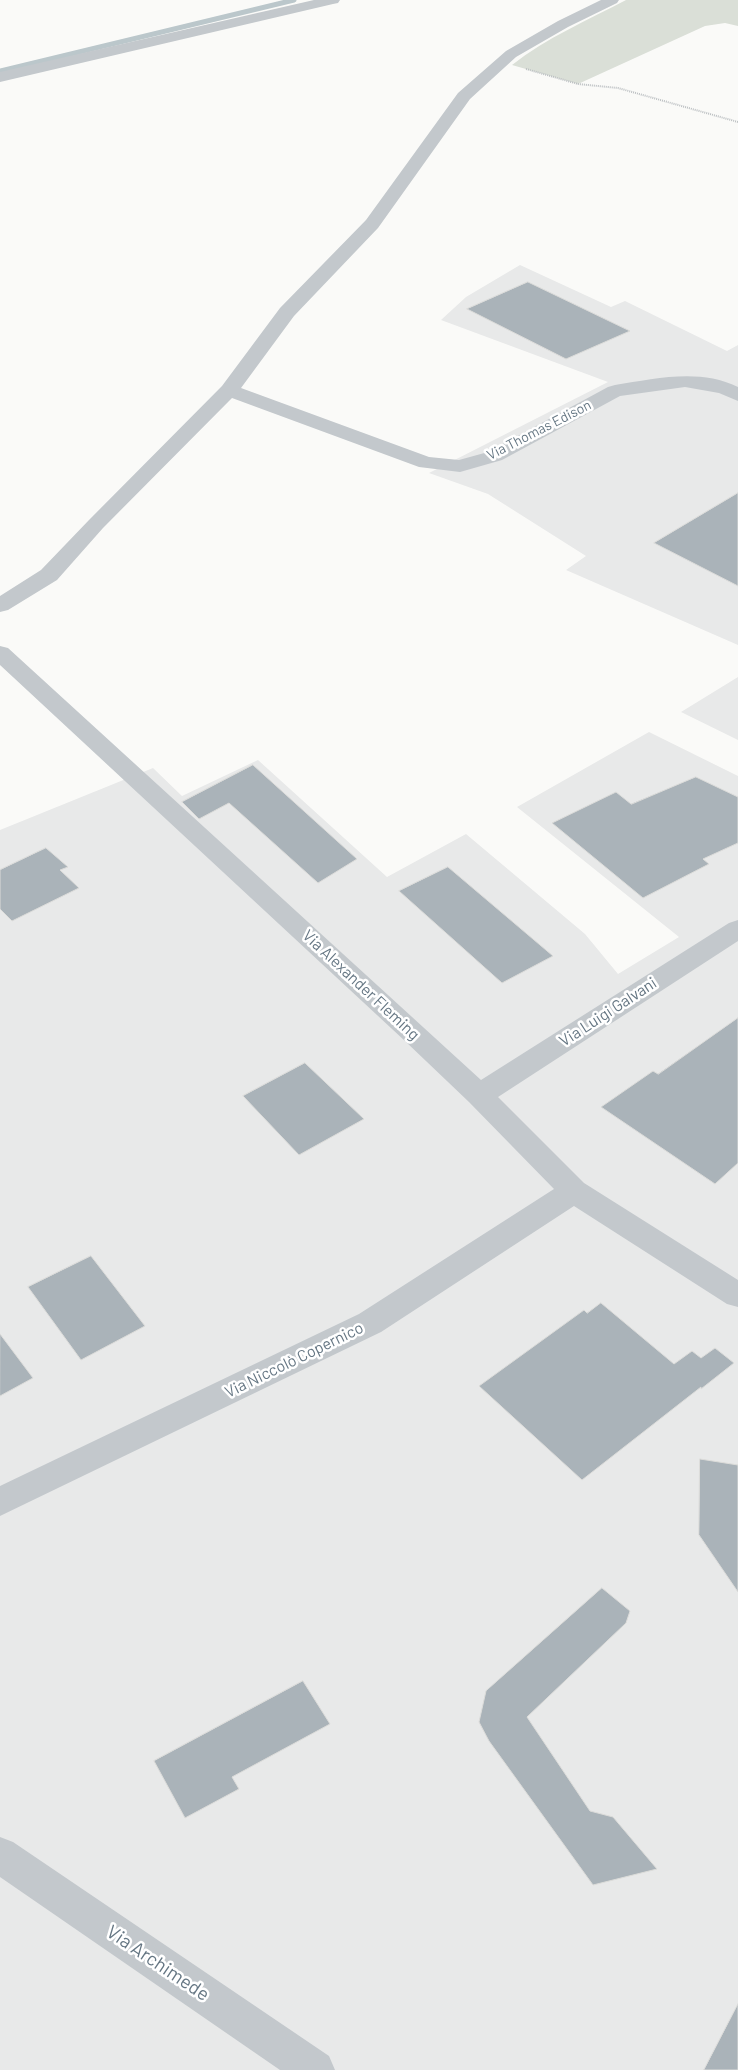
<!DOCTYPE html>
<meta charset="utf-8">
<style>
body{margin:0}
canvas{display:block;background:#fafaf8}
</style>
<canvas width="738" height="2070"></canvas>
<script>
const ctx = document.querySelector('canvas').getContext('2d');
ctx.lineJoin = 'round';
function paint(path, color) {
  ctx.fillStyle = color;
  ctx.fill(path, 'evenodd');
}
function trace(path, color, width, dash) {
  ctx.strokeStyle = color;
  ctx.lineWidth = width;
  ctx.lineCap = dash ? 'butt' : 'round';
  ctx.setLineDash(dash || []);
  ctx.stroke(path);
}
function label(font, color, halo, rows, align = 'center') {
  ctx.font = font + ' Barlow,sans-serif';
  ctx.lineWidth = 5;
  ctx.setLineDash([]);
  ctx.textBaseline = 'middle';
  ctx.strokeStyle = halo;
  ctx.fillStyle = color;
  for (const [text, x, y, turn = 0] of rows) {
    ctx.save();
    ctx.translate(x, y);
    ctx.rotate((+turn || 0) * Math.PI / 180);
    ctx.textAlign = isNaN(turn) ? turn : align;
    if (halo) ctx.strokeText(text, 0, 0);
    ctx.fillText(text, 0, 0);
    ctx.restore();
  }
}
paint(new Path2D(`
 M520 265 611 307 625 301 727 351 738 345V645L566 570 586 556 488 494 429 473 608 382 441 320 466 297Z
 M738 677V740L681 712Z
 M649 732 738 776V2070H0V830L153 768 182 796 258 760 387 877 466 834 585 934 618 974 679 937 517 807Z`), '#e8e9e9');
paint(new Path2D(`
 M626 0H738V26L725 23 705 26 578 84 512 65C546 38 588 20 626 0Z`), '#dadfd7');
trace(new Path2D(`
 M0 71 294 0`), '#bbc7cb', 5);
const building = new Path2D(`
 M528 282 630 331 566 359 467 309Z
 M738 493V586L654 543Z
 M253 765 357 859 318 883 229 803 199 819 182 802Z
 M696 777 738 797V843L703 859 709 864 643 898 552 823 616 792 631 804Z
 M46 848 68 867 60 870 79 888 12 921 0 909V870Z
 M448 867 553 956 502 983 399 891Z
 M738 1018V1163L715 1184 601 1107 653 1071 658 1074Z
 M305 1063 364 1119 299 1155 243 1096Z
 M91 1256 145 1326 81 1360 28 1287Z
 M601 1303 674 1364 692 1351 701 1358 715 1348 734 1363 701 1389V1387L582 1480 479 1386 584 1310 587 1313Z
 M0 1334 33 1378 0 1396Z
 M700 1459 738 1465V1592L699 1535Z
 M602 1588 630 1611 626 1623 527 1717 590 1811 613 1817 657 1869 593 1885 489 1741 479 1722 486 1691Z
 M303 1681 330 1724 232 1777 239 1789 185 1818 154 1761Z
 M738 2004V2070H704Z`);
paint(building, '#aab3b9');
trace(building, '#dcdcda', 1);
trace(new Path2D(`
 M526 69 578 84 618 88 738 122`), '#bbbfc2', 2, [1, 1]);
paint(new Path2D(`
 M314 0H340L338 3 333 4 0 82V72Z
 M601 0H619L617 3 568 27 516 57 470 99 378 228 294 316 241 388 429 457 459 460 488 452 608 387 615 385C655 379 699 368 738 387V401L719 393 685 387 620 396 502 460 460 472 419 467 232 398 103 528 57 580 8 610 0 612V596L41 570 89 520 222 386 280 308 366 220 458 93 506 51 558 21Z
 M0 646 8 648 481 1080 729 923 738 920V941L498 1097 584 1183 738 1280V1307L727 1304 574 1206 381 1332 0 1516V1486L359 1314 554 1189 469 1102 405 1041 0 665Z
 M0 1837 13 1842 329 2056 335 2070H280L0 1877Z`), '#c3c8cc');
label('14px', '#657683', '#fff', [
 ["Via Thomas Edison",539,430,-27]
]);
label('16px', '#657683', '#fff', [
 ["Via Alexander Fleming",361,985,43],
 ["Via Luigi Galvani",608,1012,-33],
 ["Via Niccolò Copernico",294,1360,-26]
]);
label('19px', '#657683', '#fff', [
 ["Via Archimede",158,1963,34]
]);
</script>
